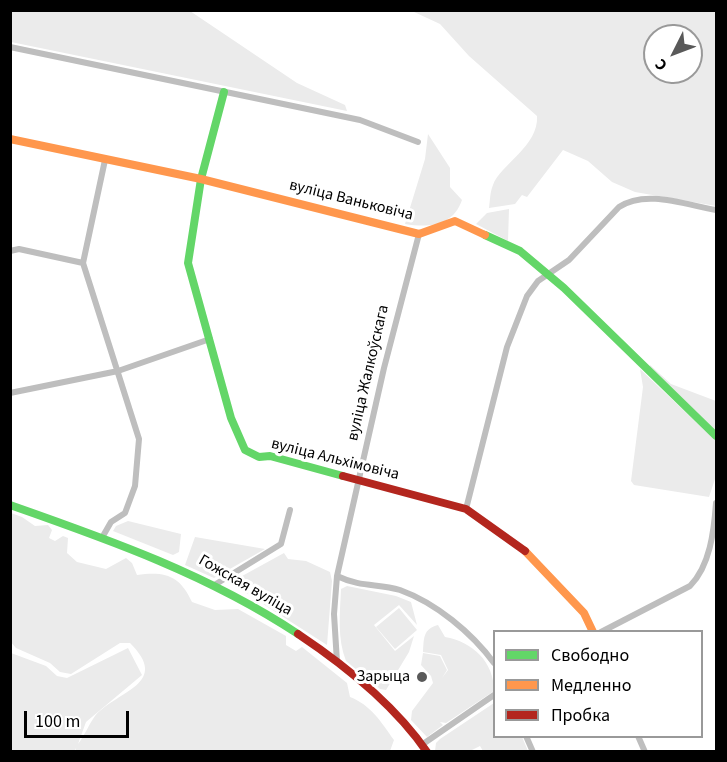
<!DOCTYPE html>
<meta charset="utf-8">
<style>
body{margin:0}
#map{position:relative;width:727px;height:762px;overflow:hidden;background:#fff;font-family:"Source Sans 3",sans-serif}
canvas{display:block}
.frame{position:absolute;inset:0;border:12px solid #000;pointer-events:none}
.legend{position:absolute;left:493px;top:630px;width:210px;height:108px;box-sizing:border-box;background:#fff;border:2px solid #999;margin:0;padding:8px 10px;list-style:none;font-size:18px;color:#000}
.legend li{display:flex;align-items:center;gap:12px;height:30px}
.legend b{width:30px;border:2px solid #999}
.north{position:absolute;left:643px;top:24px;width:60px;height:60px;box-sizing:border-box;background:#fff;border:2px solid #999;border-radius:50%;rotate:228deg;font-size:16px;font-weight:700;line-height:24px;text-align:center;color:#000}
.north::after{content:'';display:block;margin:auto;width:21px;height:27px;background:#595959;clip-path:polygon(50% 0,100% 100%,50% 72%,0 100%)}
.scale{position:absolute;left:24px;top:711px;width:105px;height:27px;box-sizing:border-box;border:3px solid #000;border-top:0;padding-left:8px;font-size:18px;line-height:21px;white-space:nowrap;color:#000;-webkit-text-stroke:4px #fff;paint-order:stroke}
</style>
<div id="map">
<canvas width="727" height="762"></canvas>
<div class="frame"></div>
<ul class="legend">
<li><b style="height:8px;background:#63d668"></b>Свободно</li>
<li><b style="height:8px;background:#ff974d"></b>Медленно</li>
<li><b style="height:8px;background:#b3261e"></b>Пробка</li>
</ul>
<div class="north">С</div>
<div class="scale">100 m</div>
</div>
<script>
const ctx = document.querySelector('canvas').getContext('2d');
ctx.lineJoin = 'round';
function paint(path, color) {
  ctx.fillStyle = color;
  ctx.fill(path, 'evenodd');
}
function trace(path, color, width, dash) {
  ctx.strokeStyle = color;
  ctx.lineWidth = width;
  ctx.lineCap = dash ? 'butt' : 'round';
  ctx.setLineDash(dash || []);
  ctx.stroke(path);
}
function label(font, color, halo, rows, align = 'center') {
  ctx.font = font + ' "Source Sans 3",sans-serif';
  ctx.lineWidth = 6;
  ctx.setLineDash([]);
  ctx.textBaseline = 'middle';
  ctx.strokeStyle = halo;
  ctx.fillStyle = color;
  for (const [text, x, y, turn = 0] of rows) {
    ctx.save();
    ctx.translate(x, y);
    ctx.rotate((+turn || 0) * Math.PI / 180);
    ctx.textAlign = isNaN(turn) ? turn : align;
    if (halo) ctx.strokeText(text, 0, 0);
    ctx.fillText(text, 0, 0);
    ctx.restore();
  }
}
paint(new Path2D(`
 M11 10 190 11 297 83 345 105 347 111 11 42Z
 M412 11H716V206L635 192 612 182 588 161 563 150 527 197 522 195 515 204 489 208C490 201 490 192 493 185 500 165 539 146 537 116L469 56 440 24ZM655 36H691V72H655Z
 M428 134 450 168V187L462 200C453 226 429 228 405 224L425 159Z
 M509 209 508 241 476 224 487 213Z
 M650 365 671 384 716 401V431L650 368Z
 M640 369 716 441V476L709 497 634 485 631 481 643 387Z
 M11 513 22 517 35 526 48 525 52 530 49 538 55 541 63 536 68 538 67 553 77 562 106 569 126 558 132 563 137 575C166 571 180 576 192 602L215 610 238 609 286 636V645L296 651 302 647 347 683 350 697C371 705 381 722 394 740L390 751H76V748L75 751H11V653L46 666 57 676 67 678 128 648 142 675 86 722 78 744C85 735 89 724 95 716 118 690 171 684 130 643H120L71 674 60 672 50 663 16 648 10 641Z
 M128 521 181 534 179 552 173 555 113 531 116 526Z
 M195 537 265 549 214 578 185 565Z
 M284 553 288 559 306 561 330 572 332 581 327 645 235 586 233 581Z
 M347 586 396 596 411 602 417 625 399 605 374 625 395 651 414 636 409 652 386 690 380 689 346 661C337 638 340 614 341 589Z
 M399 608 417 630 395 649 376 627Z
 M438 625 445 637C473 642 494 662 494 691L446 723 440 722 443 725 427 737 411 720 412 711 433 683 431 676 421 665 423 653 440 656 447 670 442 678 448 670 441 655 423 652C424 638 423 629 438 625Z
 M494 703V736L522 737 528 751H483L480 746 470 751H435L436 743 440 739Z`), '#ebebeb');
trace(new Path2D(`
 M10 47 360 120 418 142
 M10 251 19 249 83 263
 M10 393 118 371 210 339
 M466 509 507 347 527 296 538 281 569 260 619 207C646 189 686 205 716 210
 M103 536 111 522 125 513 135 486 139 439 83 263 105 160
 M337 576C362 588 378 583 400 590 436 603 472 633 494 663
 M216 584 281 544 290 510
 M601 632 690 586C710 566 714 531 716 503
 M337 662 334 614 337 576 384 368 419 234
 M526 736 533 752
 M638 736 645 752
 M423 744 494 695`), '#bebebe', 6);
trace(new Path2D(`
 M224 92 201 179 188 263 231 418 245 450 259 457 270 456 343 476
 M485 235 520 251 564 288 716 436
 M10 505C110 540 209 575 298 634`), '#63d668', 8);
trace(new Path2D(`
 M10 139 201 179 419 234 455 221 485 235
 M525 551 584 613 593 632`), '#ff974d', 8);
trace(new Path2D(`
 M343 476 466 509 525 551
 M298 634C346 666 394 704 427 752`), '#b3261e', 8);
for (const [x, y, r, color] of [
 [422,677,6,"#595959"]
]) {
  const dot = new Path2D();
  dot.arc(x, y, r, 0, 2 * Math.PI);
  ctx.fillStyle = color;
  ctx.fill(dot);
  trace(dot, '#fff', 2);
}
label('16px', '#000', '#fff', [
 ["вуліца Ваньковіча",351,201,14],
 ["вуліца Жалкоўскага",369,373,-77],
 ["вуліца Альхімовіча",335,460,14],
 ["Гожская вуліца",245,586,30]
]);
label('16px', '#000', '#fff', [
 ["Зарыца",410,677]
], 'right');
</script>
